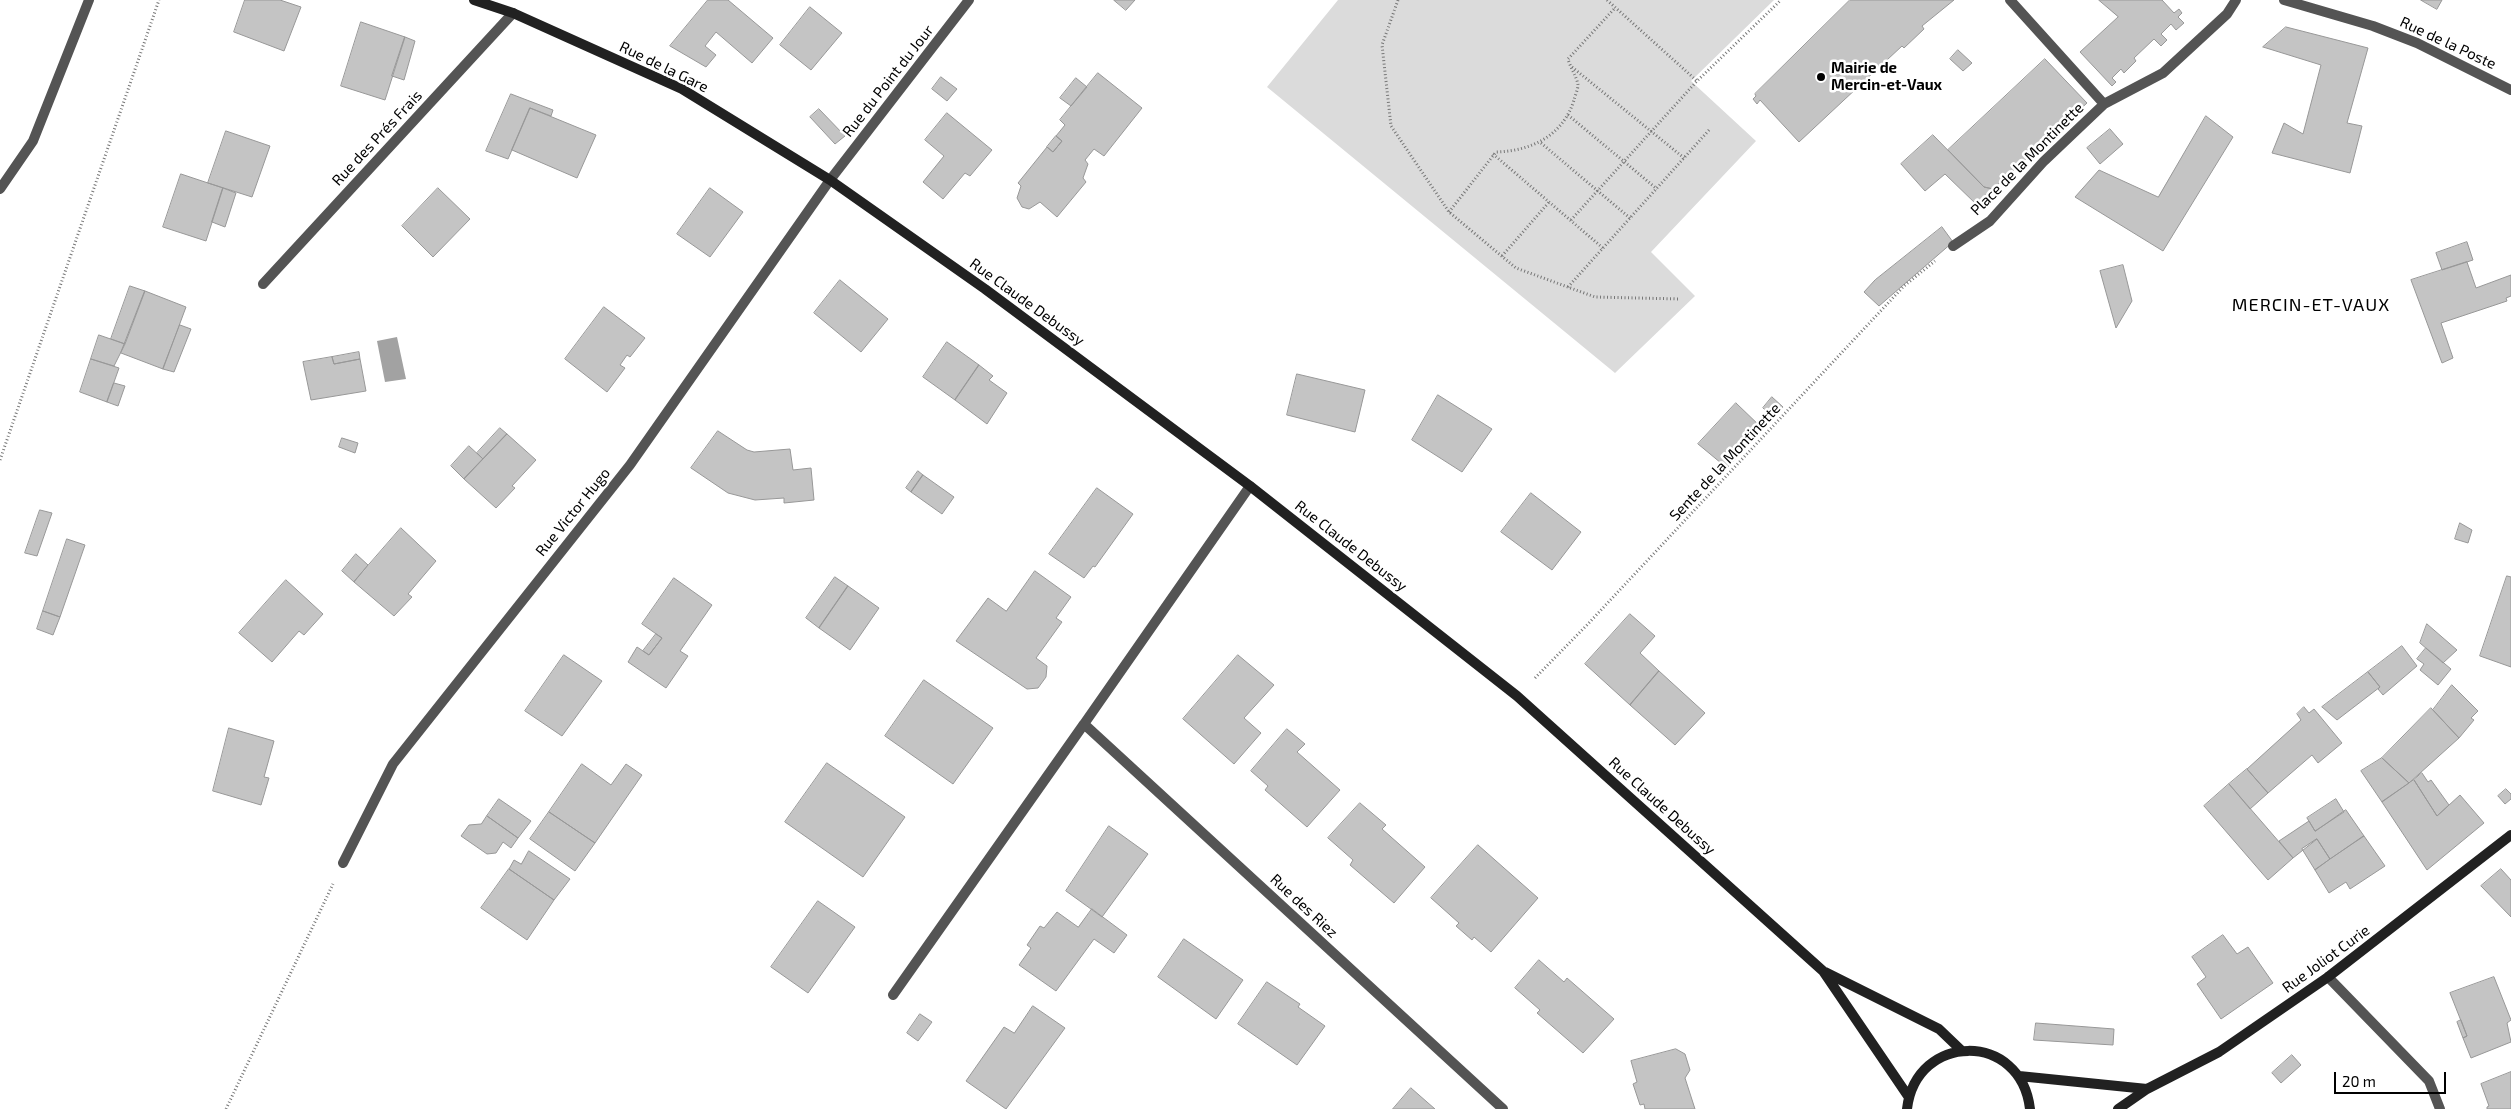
<!DOCTYPE html>
<meta charset="utf-8">
<style>
body{margin:0}
#map{position:relative;width:2511px;height:1109px;overflow:hidden;background:#fff;font-family:"Exo 2",sans-serif}
canvas{display:block}
.scale{position:absolute;left:2334px;top:1072px;width:112px;height:22px;box-sizing:border-box;border:2px solid #000;border-top:0;padding-left:6px;font-size:15px;line-height:18px;white-space:nowrap;color:#000;-webkit-text-stroke:4px #fff;paint-order:stroke}
</style>
<div id="map">
<canvas width="2511" height="1109"></canvas>
<div class="scale">20 m</div>
</div>
<script>
const ctx = document.querySelector('canvas').getContext('2d');
ctx.lineJoin = 'round';
function paint(path, color) {
  ctx.fillStyle = color;
  ctx.fill(path, 'evenodd');
}
function trace(path, color, width, dash) {
  ctx.strokeStyle = color;
  ctx.lineWidth = width;
  ctx.lineCap = dash ? 'butt' : 'round';
  ctx.setLineDash(dash || []);
  ctx.stroke(path);
}
function label(font, color, halo, rows, align = 'center') {
  ctx.font = font + ' "Exo 2",sans-serif';
  ctx.lineWidth = 5;
  ctx.setLineDash([]);
  ctx.textBaseline = 'middle';
  ctx.strokeStyle = halo;
  ctx.fillStyle = color;
  for (const [text, x, y, turn = 0] of rows) {
    ctx.save();
    ctx.translate(x, y);
    ctx.rotate((+turn || 0) * Math.PI / 180);
    ctx.textAlign = isNaN(turn) ? turn : align;
    if (halo) ctx.strokeText(text, 0, 0);
    ctx.fillText(text, 0, 0);
    ctx.restore();
  }
}
paint(new Path2D(`
 M1338 0H1774L1691 81 1756 141 1651 252 1695 296 1615 373 1267 87Z`), '#dbdbdb');
paint(new Path2D(`
 M397 337 406 379 385 382 377 341Z`), '#a2a2a2');
const building = new Path2D(`
 M245 0H280L301 7 284 51 234 32Z
 M708 0H728L773 38 752 63 716 32 705 46 716 55 706 67 670 46Z
 M1114 0H1135L1126 10Z
 M1850 0H1954L1922 26 1924 29 1904 48 1902 46 1799 142 1760 100 1757 104 1753 99 1756 96 1755 94Z
 M2099 0H2162L2174 13 2179 9 2182 13 2178 17 2184 23 2176 30 2171 24 2161 34 2167 40 2161 46 2154 39 2134 58 2136 61 2124 73 2121 69 2112 78 2116 82 2112 86 2080 52 2118 17Z
 M2421 0H2442L2437 9Z
 M810 7 842 33 811 70 780 45Z
 M361 22 405 37 385 100 341 86Z
 M2286 27 2368 48 2347 123 2362 126 2350 173 2272 153 2284 123 2303 134 2321 65 2263 47Z
 M405 37 415 41 404 80 392 76Z
 M1958 50 1972 63 1963 71 1950 59Z
 M2045 59 2087 103 1993 189 1984 187 1948 150Z
 M1098 73 1142 108 1104 156 1094 149 1085 160 1088 164 1083 178 1086 182 1057 217 1040 202 1029 209 1022 207 1017 198 1021 186 1018 183 1047 147 1053 152 1062 141 1056 136 1065 125 1060 120Z
 M941 77 957 89 947 101 932 89Z
 M1076 78 1087 87 1071 106 1060 98Z
 M511 94 553 110 551 116 530 108 508 159 486 151Z
 M530 108 596 135 577 178 512 150Z
 M819 109 845 136 835 144 810 117Z
 M947 113 992 150 970 176 965 173 943 199 923 182 944 156 925 140Z
 M2206 116 2233 137 2163 251 2075 197 2099 170 2158 197Z
 M2110 129 2123 144 2100 164 2087 148Z
 M226 131 270 146 252 197 208 183Z
 M1933 135 1984 187 1993 189 1977 205 1945 174 1925 191 1901 164Z
 M1056 136 1062 141 1053 152 1047 147Z
 M181 174 223 188 206 241 163 227Z
 M223 188 236 193 225 227 212 222Z
 M438 188 470 219 433 257 402 226Z
 M710 188 743 212 710 257 677 234Z
 M1942 227 1953 242 1879 306 1864 292 1875 280Z
 M2467 242 2473 260 2442 270 2436 253Z
 M2467 262 2476 288 2511 275V296L2506 298 2507 301 2441 323 2453 358 2442 363 2411 280Z
 M2123 265 2132 301 2116 328 2100 271Z
 M840 280 888 319 861 352 814 313Z
 M130 286 145 291 125 344 111 339Z
 M145 291 186 307 163 369 121 353Z
 M604 307 645 338 630 357 627 355 620 365 625 368 607 392 565 359Z
 M180 325 191 329 174 372 163 369Z
 M99 335 125 344 114 366 91 359Z
 M947 342 979 365 955 400 923 377Z
 M359 352 360 359 334 364 332 357Z
 M332 357 334 364 360 359 366 391 311 400 303 362Z
 M91 359 119 368 107 402 80 392Z
 M979 365 993 376 989 380 1007 393 987 424 955 400Z
 M1297 374 1365 390 1355 432 1287 415Z
 M114 383 125 386 118 406 107 402Z
 M1438 395 1492 429 1462 472 1412 440Z
 M1772 397 1783 407 1773 418 1763 408Z
 M1736 403 1763 429 1727 468 1698 444Z
 M500 428 507 434 483 459 477 453Z
 M718 431 747 450 754 452 790 449 793 470 811 468 814 500 784 503V498L755 500 728 493 691 468Z
 M507 434 536 460 512 486 515 488 496 508 464 479Z
 M342 438 358 443 355 453 339 447Z
 M469 446 483 459 464 479 451 466Z
 M918 471 923 475 911 492 906 488Z
 M923 475 954 497 942 514 911 492Z
 M1097 488 1133 514 1095 567 1093 566 1084 578 1049 554Z
 M1531 493 1581 532 1552 570 1501 532Z
 M40 510 52 513 37 556 25 553Z
 M2460 523 2472 530 2468 543 2455 539Z
 M401 528 436 561 408 594 412 597 394 616 354 582Z
 M67 539 85 545 60 617 43 611Z
 M356 554 368 565 354 582 342 571Z
 M1035 571 1071 597 1056 618 1062 622 1036 658 1047 666 1046 677 1038 688 1027 689 956 641 988 598 1006 611Z
 M2507 576 2511 577V667L2480 656Z
 M835 577 848 586 819 628 806 618Z
 M674 578 712 605 680 651 688 656 666 688 628 662 637 647 649 655 662 638 642 624Z
 M286 580 323 614 304 635 299 631 272 662 239 633Z
 M848 586 879 608 850 650 819 628Z
 M43 611 60 617 53 635 37 629Z
 M1630 614 1655 636 1640 653 1659 671 1630 705 1585 664Z
 M2427 624 2457 650 2443 663 2420 643Z
 M656 634 662 638 649 655 643 651Z
 M2402 646 2417 666 2383 695 2378 689 2380 687 2368 672Z
 M2426 648 2451 669 2438 685 2420 670 2424 664 2417 659Z
 M564 655 602 681 562 736 525 711Z
 M1238 655 1274 685 1244 718 1261 733 1234 764 1183 719Z
 M1659 671 1705 713 1675 745 1630 705Z
 M2368 672 2380 687 2337 720 2322 707Z
 M924 680 993 728 953 784 885 736Z
 M2452 685 2478 711 2471 718 2474 720 2459 738 2433 710Z
 M2304 707 2309 713 2314 709 2342 743 2318 763 2312 755 2268 793 2247 769 2301 720 2297 714Z
 M2431 708 2459 738 2409 783 2382 758Z
 M229 728 274 741 264 777 269 778 261 805 213 791Z
 M1287 729 1305 744 1297 752 1340 790 1307 827 1265 790 1268 786 1251 771Z
 M2382 758 2409 783 2382 802 2361 771Z
 M827 763 905 817 863 877 785 822Z
 M582 764 611 785 626 764 642 775 595 843 549 812Z
 M2247 769 2268 793 2250 809 2229 784Z
 M2422 773 2428 782 2431 780 2449 805 2437 816 2414 780Z
 M2414 780 2437 816 2460 795 2484 823 2427 870 2382 802Z
 M2229 784 2293 858 2268 880 2204 806Z
 M2506 789 2511 794V799L2505 804 2498 796Z
 M499 799 531 821 518 838 487 816Z
 M2336 799 2344 812 2315 831 2307 818Z
 M1360 803 1386 825 1382 829 1425 867 1394 903 1350 865 1353 860 1328 838Z
 M2346 810 2364 836 2330 859 2317 839 2293 858 2279 841 2309 821 2315 831Z
 M549 812 595 843 575 871 530 839Z
 M487 816 518 838 511 848 503 842 496 853 487 854 461 836 469 825 481 824Z
 M1109 826 1148 854 1102 917 1066 891Z
 M2364 836 2385 866 2350 889 2346 882 2329 893 2315 870Z
 M2317 839 2330 859 2315 870 2302 849Z
 M1478 845 1538 898 1491 952 1474 937 1472 940 1456 926 1459 923 1431 898Z
 M529 851 570 879 554 900 509 869 514 860 521 864Z
 M509 869 554 900 527 940 481 908Z
 M2501 869 2511 880V917L2481 886Z
 M818 901 855 927 808 993 771 967Z
 M1092 909 1127 935 1114 953 1094 939 1056 991 1019 965 1031 948 1027 945 1040 926 1044 928 1057 912 1078 927Z
 M2223 935 2237 954 2248 947 2273 983 2221 1019 2197 984 2206 977 2192 957Z
 M1184 939 1243 980 1216 1019 1158 977Z
 M1539 960 1564 982 1567 978 1614 1019 1583 1053 1537 1013 1540 1010 1515 988Z
 M2494 977 2511 1020 2507 1023 2511 1042 2471 1058 2463 1038 2467 1036 2450 993Z
 M1267 982 1300 1004 1298 1007 1325 1026 1297 1065 1238 1024Z
 M1033 1006 1065 1028 1006 1109 966 1081 1004 1027 1014 1033Z
 M920 1014 932 1022 918 1041 907 1033Z
 M2461 1020 2467 1036 2463 1038 2457 1022Z
 M2036 1023 2114 1029 2113 1045 2034 1040Z
 M1676 1049 1685 1054 1690 1070 1685 1078 1695 1109H1645L1644 1104 1640 1105 1633 1084 1637 1082 1631 1061Z
 M2292 1055 2301 1065 2281 1083 2272 1073Z
 M2511 1072V1109H2487V1107L2489 1106 2481 1084Z
 M1411 1088 1435 1109H1393Z`);
paint(building, '#c4c4c4');
trace(building, '#989898', 1);
trace(new Path2D(`
 M1398 0 1382 45 1391 126 1449 212 1516 268 1595 297 1680 299
 M1607 0 1697 81 1781 0
 M1572 67 1684 158
 M1568 115 1657 189
 M1541 143 1631 219
 M1493 154 1604 249
 M1449 212 1496 152C1531 151 1563 136 1574 100 1575 96 1578 89 1578 85 1577 77 1570 67 1568 59L1615 8
 M1571 220 1697 81
 M1502 256 1550 201
 M1568 287 1710 129
 M0 460 159 0
 M1535 678 1587 625 1904 286 1935 261
 M226 1109 333 884`), '#767676', 3, [1, 2.5]);
trace(new Path2D(`
 M2010 0 2104 104
 M2284 0 2373 26 2417 43 2511 90
 M0 189 33 141 89 0
 M1953 246 1990 221 2044 161 2104 104 2163 73 2227 14 2236 0
 M263 284 513 13
 M1250 486 1084 724 1503 1109
 M343 863 393 764 630 465 830 180 969 0
 M2328 977 2429 1081 2440 1109
 M893 995 1084 724`), '#545454', 10);
trace(new Path2D(`
 M474 0 513 13 682 89 830 180 985 289 1250 486 1517 696 1823 971 1908 1096
 M1825 972 1939 1029 1962 1051
 M2019 1076 2147 1089
 M1907 1109C1916 1032 2021 1031 2030 1109
 M2118 1109 2147 1089 2219 1052 2328 977 2511 835`), '#212121', 10);
for (const [x, y, r, color] of [
 [1821,77,5,"#000"]
]) {
  const dot = new Path2D();
  dot.arc(x, y, r, 0, 2 * Math.PI);
  ctx.fillStyle = color;
  ctx.fill(dot);
  trace(dot, '#fff', 2);
}
label('15px', '#000', '#fff', [
 ["Rue de la Poste",2448,43,25],
 ["Rue de la Gare",664,67,26],
 ["Rue du Point du Jour",888,81,-52],
 ["Rue des Prés Frais",377,138,-47],
 ["Place de la Montinette",2027,159,-45],
 ["Rue Claude Debussy",1027,302,36],
 ["Sente de la Montinette",1725,462,-47],
 ["Rue Victor Hugo",573,512,-51],
 ["Rue Claude Debussy",1351,546,38],
 ["Rue Claude Debussy",1662,806,42],
 ["Rue des Riez",1304,906,43],
 ["Rue Joliot Curie",2326,959,-36]
]);
label('bold 15px', '#000', '#fff', [
 ["Mairie de",1831,68],
 ["Mercin-et-Vaux",1831,85]
], 'left');
ctx.letterSpacing = '1px';
label('18px', '#000', '#fff', [
 ["MERCIN-ET-VAUX",2311,305]
]);
ctx.letterSpacing = '0px';
</script>
